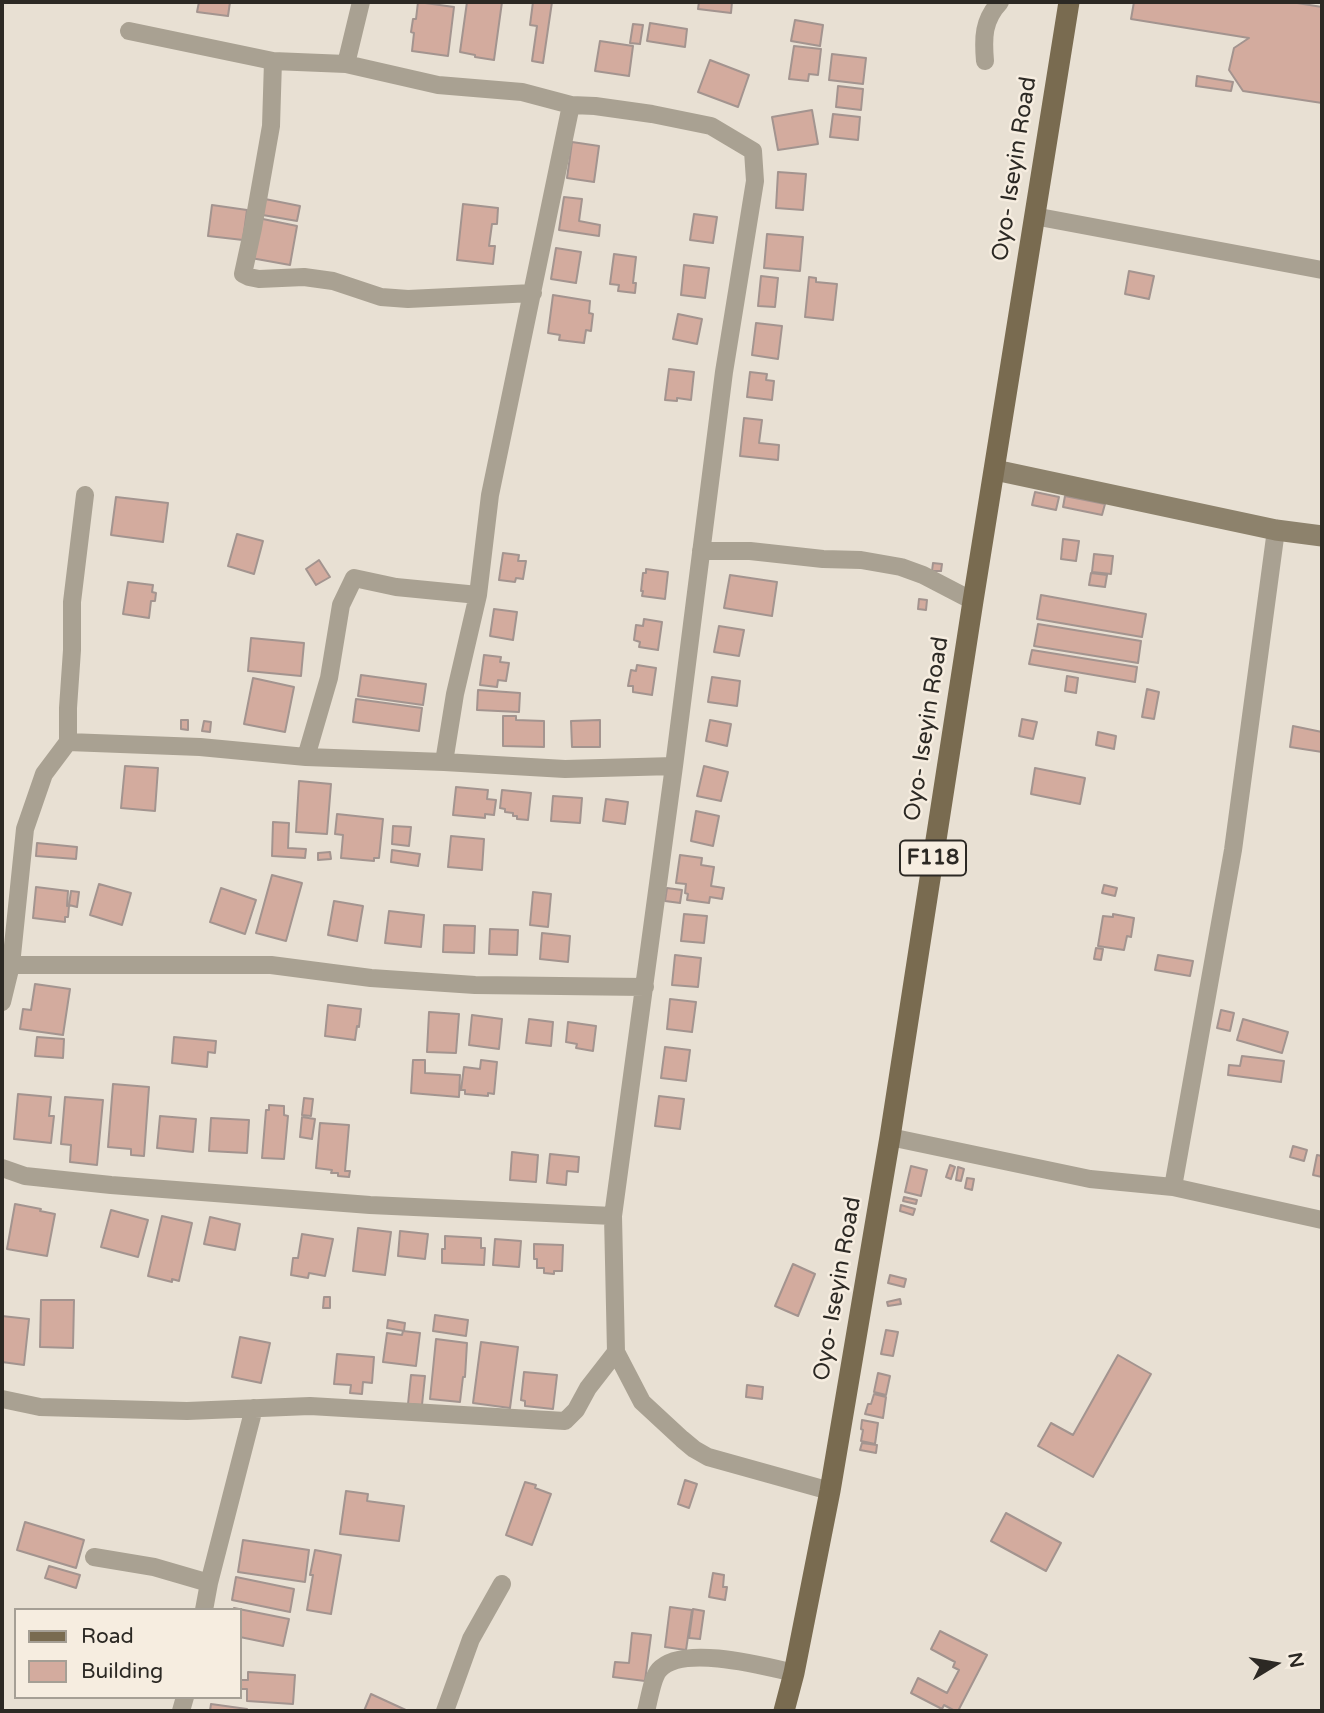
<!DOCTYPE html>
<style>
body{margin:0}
#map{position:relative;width:1324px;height:1713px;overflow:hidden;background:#e8e0d3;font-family:"Varela Round",sans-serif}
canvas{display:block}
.frame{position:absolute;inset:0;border:4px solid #2c2924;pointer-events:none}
.legend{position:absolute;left:14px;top:1608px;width:228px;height:91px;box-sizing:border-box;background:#f6ede0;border:2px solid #a59f95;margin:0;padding:9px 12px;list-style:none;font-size:21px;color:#2c2924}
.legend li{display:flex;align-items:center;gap:14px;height:35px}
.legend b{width:35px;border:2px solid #a59f95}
.north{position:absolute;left:1240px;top:1629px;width:70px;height:70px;-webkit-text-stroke:5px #f6ede0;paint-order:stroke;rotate:79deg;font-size:19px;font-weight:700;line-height:28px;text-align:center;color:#2c2924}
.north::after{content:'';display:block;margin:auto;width:24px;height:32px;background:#2c2924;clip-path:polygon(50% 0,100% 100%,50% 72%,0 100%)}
</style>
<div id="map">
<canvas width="1324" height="1713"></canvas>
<div class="frame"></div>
<ul class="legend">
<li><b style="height:9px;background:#796b50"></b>Road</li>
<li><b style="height:19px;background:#d3ab9e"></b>Building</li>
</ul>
<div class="north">N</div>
</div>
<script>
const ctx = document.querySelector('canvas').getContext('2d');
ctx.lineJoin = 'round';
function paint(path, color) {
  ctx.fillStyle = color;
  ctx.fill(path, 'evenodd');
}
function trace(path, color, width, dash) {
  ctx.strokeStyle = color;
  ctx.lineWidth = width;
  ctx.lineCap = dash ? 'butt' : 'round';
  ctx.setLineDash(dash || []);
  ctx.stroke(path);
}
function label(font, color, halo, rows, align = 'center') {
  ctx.font = font + ' "Varela Round",sans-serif';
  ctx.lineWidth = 5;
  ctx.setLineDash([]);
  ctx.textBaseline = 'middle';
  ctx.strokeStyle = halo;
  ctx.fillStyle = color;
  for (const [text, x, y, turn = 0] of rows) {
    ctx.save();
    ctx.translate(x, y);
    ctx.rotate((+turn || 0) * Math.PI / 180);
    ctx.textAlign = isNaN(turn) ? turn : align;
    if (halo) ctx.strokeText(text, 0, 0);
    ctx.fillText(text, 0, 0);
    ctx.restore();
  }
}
const building = new Path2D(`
 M199 2H230L228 16 197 12Z
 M418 2 454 7 448 56 412 51 414 33 411 32 413 19H416Z
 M467 2H502L494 60 475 57V55L460 52Z
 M533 2H552L543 63 532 61 537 26 530 25Z
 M699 2H732L731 13 698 9Z
 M1134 2H1291L1322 7V103L1243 91 1229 70 1234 48 1249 38 1131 19Z
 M795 20 823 25 820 46 791 41Z
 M650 23 687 29 685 47 647 41Z
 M633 24 643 25 640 44 630 43Z
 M600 41 633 46 629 76 595 71Z
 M794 46 821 49 818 75 809 74 808 81 789 79Z
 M832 54 866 58 863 84 829 80Z
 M710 60 749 75 738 107 698 92Z
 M1197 76 1233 82 1231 91 1196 86Z
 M838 86 863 89 861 110 836 107Z
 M812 110 818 144 778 150 772 117Z
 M833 114 860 117 858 140 830 137Z
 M572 142 599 146 594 182 567 178Z
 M778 172 806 174 803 210 776 208Z
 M564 197 582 199 579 221 600 225 599 236 559 230Z
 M260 198 300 206 297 221 257 214Z
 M463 204 498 208 497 224H492L489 246H495L493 264 457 260Z
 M212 205 247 210 243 240 208 236Z
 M694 214 717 217 713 243 690 240Z
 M258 218 297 226 290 265 251 258Z
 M767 234 803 237 800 271 764 268Z
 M556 248 581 252 576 283 551 279Z
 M614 254 636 257 633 283H636L635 293 618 291 619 285 610 284Z
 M684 265 709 268 705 298 681 295Z
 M1129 271 1154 276 1149 299 1125 294Z
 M761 276 778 278 775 307 758 306Z
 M809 277 816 278V282L837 284 833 320 805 317Z
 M553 295 590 301 589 313 593 314 591 331 586 330 584 343 559 340 560 335 548 333Z
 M678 314 702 319 697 344 673 339Z
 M756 323 782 326 778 359 752 355Z
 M669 369 694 372 691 400 677 398V401L665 400Z
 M750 372 767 374 766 380 774 381 772 400 747 397Z
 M744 418 762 420 759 443 779 445 778 460 740 456Z
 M1035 492 1059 497 1056 510 1032 505Z
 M1065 496 1105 504 1102 515 1063 507Z
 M116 497 168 503 163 542 111 535Z
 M237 534 263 541 254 574 228 566Z
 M1063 539 1079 541 1076 561 1061 559Z
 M503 553 519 555 518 561H526L523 579 516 578 515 582 499 580Z
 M1094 554 1113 556 1111 574 1092 572Z
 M319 560 330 577 316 585 306 569Z
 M933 563 942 564 941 571H932Z
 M646 569 668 572 665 599 642 596 643 591H641L643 573H646Z
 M1091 573 1107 575 1105 587 1089 585Z
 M730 575 777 582 772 616 724 608Z
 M128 582 153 585 152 592 156 593 155 601H151L149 618 123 614Z
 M1041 595 1146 614 1142 637 1037 619Z
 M919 599 927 600 926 610 918 609Z
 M494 609 517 612 513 640 490 636Z
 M644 619 662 622 658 650 639 647 640 642 634 640 636 625 643 626Z
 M1038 624 1141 641 1138 663 1034 646Z
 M719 626 744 630 739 656 714 652Z
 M251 638 304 643 301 676 248 671Z
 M1032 650 1137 667 1135 682 1029 664Z
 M484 655 501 657 500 662 509 663 506 681 498 680 497 687 480 685Z
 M637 665 656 668 652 695 633 692V686H628L631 670 636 671Z
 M361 675 426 684 423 705 358 696Z
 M1067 676 1078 678 1076 693 1065 691Z
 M712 677 740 681 737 706 708 702Z
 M253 678 294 687 285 732 244 724Z
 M1147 689 1159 692 1154 719 1142 717Z
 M478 690 520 693 519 712 477 710Z
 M356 699 422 708 419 731 353 722Z
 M503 716H516V720L544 721V747L503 746Z
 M1022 719 1037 722 1033 739 1019 736Z
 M181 720H188V730L181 729Z
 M600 720V747H572L571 721Z
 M710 720 731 724 727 746 706 741Z
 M204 721 211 722 210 732 202 731Z
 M1293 726 1322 732V752L1290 747Z
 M1098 732 1116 736 1114 749 1096 745Z
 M125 766 158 768 155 811 121 808Z
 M704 766 728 772 721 801 697 796Z
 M1035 768 1085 778 1080 804 1031 794Z
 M299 781 331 784 327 834 296 832Z
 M456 787 488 790 487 799 496 800 494 815 485 814V818L453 815Z
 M502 790 531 793 528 820 517 819V816H513V813L505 812V809L500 808Z
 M553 796 582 798 580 823 551 821Z
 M606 799 628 802 625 824 603 821Z
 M696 811 719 816 713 846 691 841Z
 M337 814 383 819 379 858H374V861L341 858 343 835 335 834Z
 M273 822 289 823 288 848 306 849 305 858 272 856Z
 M393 826 411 827 409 846 392 844Z
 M451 836 484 839 482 870 448 867Z
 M37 843 77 847 76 859 36 856Z
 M392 850 420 854 418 866 391 862Z
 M330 852 331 859 318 860V853Z
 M680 855 702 858 701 865 714 867 711 886 724 888 722 899 710 897 709 903 687 900 688 894 685 893 686 884 676 883Z
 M272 875 302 883 286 941 256 933Z
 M99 884 131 893 122 925 90 915Z
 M1104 885 1117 888 1115 896 1102 893Z
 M36 887 68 891 67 906H69L68 917H65V922L33 918Z
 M221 888 256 900 245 934 210 922Z
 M667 888 682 890 680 903 665 901Z
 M71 891 79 892 77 907 69 905Z
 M533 892 551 894 548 927 530 925Z
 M334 901 363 906 357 941 328 935Z
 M389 911 424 915 421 947 385 943Z
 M684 914 707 916 704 943 681 941Z
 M1113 914 1134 918 1131 937 1127 936 1124 950 1098 946 1103 916 1113 917Z
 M444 925 475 926 474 953 443 952Z
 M490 929 518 930 517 955 489 954Z
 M542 933 570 936 568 962 540 959Z
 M1096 948 1103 949 1101 960 1094 959Z
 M675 955 701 958 698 987 672 985Z
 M1158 955 1193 961 1190 976 1155 970Z
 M35 984 70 989 63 1035 20 1029 23 1009 31 1010Z
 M670 999 696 1002 692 1032 667 1029Z
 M328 1005 361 1009 359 1027 357 1026 355 1040 325 1036Z
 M1221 1010 1234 1013 1230 1031 1217 1028Z
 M429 1012 459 1014 456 1053 427 1052Z
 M472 1015 502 1019 499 1049 469 1045Z
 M529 1019 553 1022 551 1046 526 1043Z
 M1243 1019 1288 1032 1282 1053 1237 1040Z
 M568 1022 596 1026 593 1051 576 1048 577 1044 566 1042Z
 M37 1037 64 1039 63 1058 35 1056Z
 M174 1037 216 1041 215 1053 208 1052 207 1067 172 1063Z
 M665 1047 690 1050 686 1081 661 1078Z
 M1242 1056 1284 1061 1281 1082 1228 1075 1229 1065 1240 1066Z
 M413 1060H425V1073L460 1075 459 1097 411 1093Z
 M481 1060 497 1062 494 1094 488 1093V1096L465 1094V1090H461L464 1067 480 1069Z
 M113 1084 149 1087 144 1156 131 1155V1149L108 1147Z
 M18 1094 51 1097 49 1116H54L51 1143 14 1139Z
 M659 1096 684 1099 680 1129 655 1126Z
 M65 1097 103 1100 97 1165 70 1162 71 1145 61 1144Z
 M304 1098 313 1099 311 1116 302 1115Z
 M269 1105 284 1106V1115L288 1116 284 1159 262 1158 266 1110H269Z
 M160 1116 196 1119 193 1152 157 1148Z
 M302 1117 315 1119 312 1139 300 1137Z
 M211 1118 249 1120 247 1153 209 1151Z
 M320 1123 349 1125 345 1171H350L349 1177 338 1176V1173H331L332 1170 316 1168Z
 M1293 1146 1307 1150 1304 1161 1290 1157Z
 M512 1152 538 1155 536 1182 510 1180Z
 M550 1154 579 1157 578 1172 567 1171 566 1185 547 1183Z
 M1317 1155 1322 1156V1177L1313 1175Z
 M950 1165 955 1167 951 1179 946 1177Z
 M911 1166 927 1170 921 1196 905 1192Z
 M958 1167 964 1169 961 1181 956 1180Z
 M967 1178 974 1179 972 1190 965 1188Z
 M904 1197 917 1200 916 1204 903 1201Z
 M15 1204 41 1209 40 1211 55 1214 47 1256 7 1249Z
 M901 1205 915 1209 913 1215 900 1211Z
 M111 1210 148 1220 138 1257 101 1247Z
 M162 1216 192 1223 179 1281 172 1279V1282L148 1276Z
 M210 1217 240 1224 235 1250 204 1244Z
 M358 1228 391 1232 385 1275 353 1271Z
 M400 1231 428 1234 425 1259 398 1256Z
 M302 1234 333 1239 325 1276 309 1273 308 1278 291 1275 293 1258H298Z
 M445 1236 481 1238V1248H485L484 1265 442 1263V1249H445Z
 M495 1239 521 1241 519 1267 493 1265Z
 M534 1244 563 1245 562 1271H554V1274L544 1273V1268H537V1259H534Z
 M793 1264 815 1274 798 1316 775 1306Z
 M890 1275 906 1279 904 1287 888 1283Z
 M324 1297H330V1308H323Z
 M900 1299 901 1304 888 1306 887 1302Z
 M41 1300H74L73 1348 40 1347Z
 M435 1315 468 1320 466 1336 433 1331Z
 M2 1316 29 1319 24 1365 2 1362Z
 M388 1320 405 1323 404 1331 387 1328Z
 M886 1330 898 1332 893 1356 881 1354Z
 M403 1331 420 1333 416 1366 383 1362 387 1333 402 1335Z
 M240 1337 270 1343 261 1383 232 1377Z
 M436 1339 467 1343 465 1377H463L460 1402 430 1399Z
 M481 1342 518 1347 510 1408 473 1403Z
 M337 1354 374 1357 372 1383 363 1382 362 1394 350 1393 351 1385 334 1384Z
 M1118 1355 1151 1374 1093 1477 1038 1446 1051 1423 1073 1435Z
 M524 1372 557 1375 553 1409 525 1406V1401L521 1400Z
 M878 1373 890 1376 886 1395 874 1392Z
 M411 1375 425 1376 422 1405 408 1404Z
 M747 1385 763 1387 762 1399 746 1397Z
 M874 1394 886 1397 883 1418 865 1414 868 1404H871Z
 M862 1420 878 1423 875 1444 861 1441 863 1430 861 1429Z
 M862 1443 877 1445 876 1453 860 1450Z
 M685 1480 697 1484 689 1508 678 1504Z
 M525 1482 536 1485 535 1488 551 1494 532 1545 506 1535Z
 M346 1491 368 1494 367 1501 404 1506 399 1541 340 1534Z
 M1006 1513 1061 1543 1046 1571 991 1541Z
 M25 1522 84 1540 76 1568 17 1550Z
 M243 1540 309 1550 305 1582 238 1572Z
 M315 1550 341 1555 331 1614 307 1610 313 1575H310Z
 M49 1566 80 1575 76 1588 45 1578Z
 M713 1573 724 1575 723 1587H727L725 1600 709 1597Z
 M236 1577 294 1589 290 1612 232 1600Z
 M670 1607 692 1610 686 1650 665 1647Z
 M234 1608 289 1619 283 1646 240 1637V1610H233Z
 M693 1609 704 1611 700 1639 689 1638Z
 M940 1631 987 1655 958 1711H955L944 1705 942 1709 911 1693 918 1678 947 1693 959 1670 953 1667 955 1662 931 1649Z
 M632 1633 651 1635 645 1681 613 1677 615 1662 629 1663Z
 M248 1672 295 1675 293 1704 247 1701V1689H241V1680H248Z
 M371 1694 408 1711H364Z
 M211 1704 247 1709 246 1711H210Z`);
paint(building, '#d3ab9e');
trace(building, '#a3948f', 2);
trace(new Path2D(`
 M129 31 273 61 346 64 438 85 522 92 571 105 595 106 652 114 711 126 753 151 755 181 724 372 674 766 613 1216 616 1352 642 1402 682 1439 694 1449 708 1457 830 1491
 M273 61 271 126 253 228 243 274 249 277 259 279 304 277 333 281 381 297 408 299 533 293
 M985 61C983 38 983 20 1000 2
 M346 64 361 2
 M1034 216 1322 270
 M701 551H750L823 559 861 560 901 567 923 575 973 601
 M68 742 200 747 306 757 444 762 565 769 674 766
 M306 757 329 678 341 605 354 578 396 587 478 595
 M444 762 455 694 478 595 490 495 571 105
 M11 965H271L371 978 475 985 645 987
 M2 1002 11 965 25 829 44 774 68 742V708L72 650V602L85 495
 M890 1137 1090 1179 1173 1187 1322 1220
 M2 1168 25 1176 111 1185 370 1205 613 1216
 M1173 1187 1233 850 1276 530
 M2 1399 40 1407 187 1411 310 1406 565 1421 576 1410 588 1388 616 1352
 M94 1557 154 1567 209 1583
 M204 1610 209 1583 254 1408
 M181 1711 185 1697
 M445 1711 471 1639 502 1584
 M646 1711C649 1701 652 1678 659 1670 682 1644 764 1666 794 1673`), '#a9a192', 18);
trace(new Path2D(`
 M995 470 1276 530 1322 536`), '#8d826c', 21);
trace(new Path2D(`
 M784 1711 794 1673 830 1491 890 1137 973 601 1069 2`), '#796b50', 21);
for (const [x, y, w] of [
 [933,858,66]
]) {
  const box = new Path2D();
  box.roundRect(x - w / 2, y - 17.5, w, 35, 5);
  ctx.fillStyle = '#f6ede0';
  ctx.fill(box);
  trace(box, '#2c2924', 2);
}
label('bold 21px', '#2c2924', null, [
 ["F118",933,858]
]);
label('23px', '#2c2924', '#f6ede0', [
 ["Oyo- Iseyin Road",1015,169,-81],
 ["Oyo- Iseyin Road",927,729,-81],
 ["Oyo- Iseyin Road",838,1289,-80]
]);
</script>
